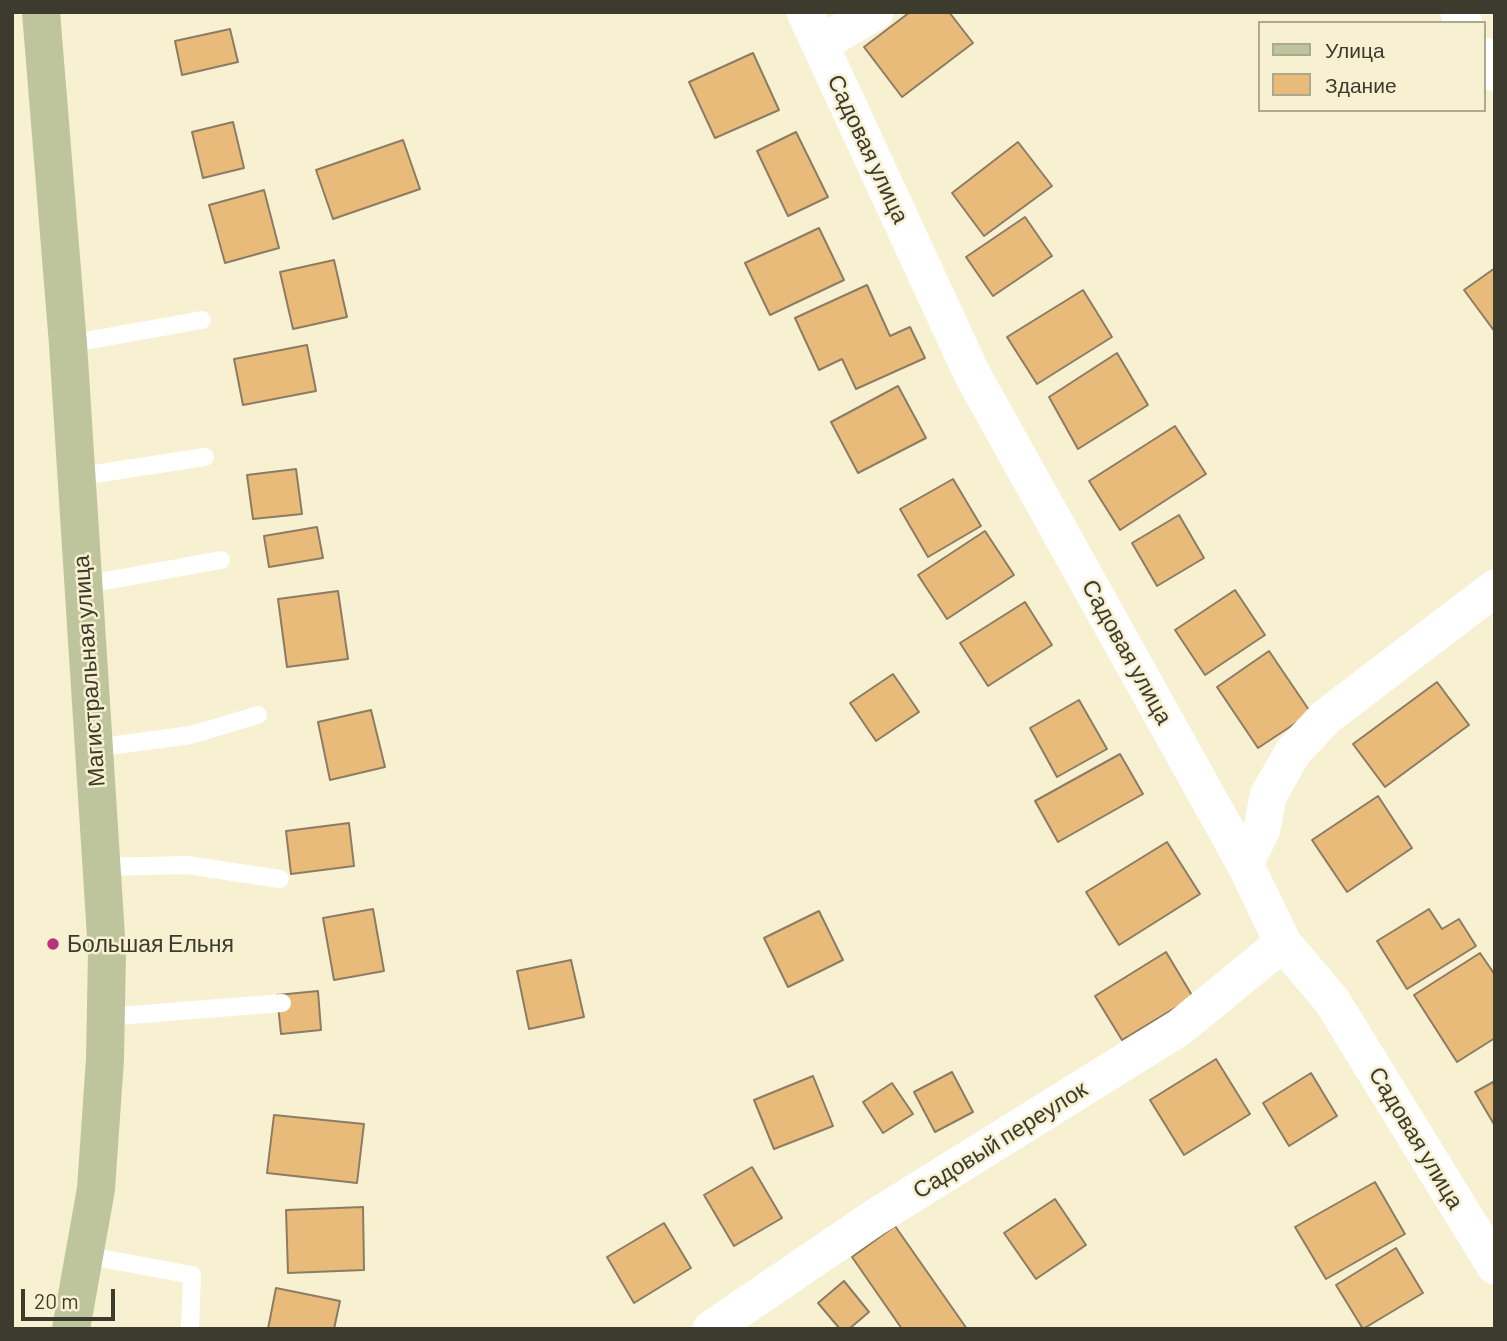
<!DOCTYPE html>
<meta charset="utf-8">
<style>
body{margin:0}
#map{position:relative;width:1507px;height:1341px;overflow:hidden;background:#f7f0d1;font-family:Barlow,sans-serif}
canvas{display:block}
.frame{position:absolute;inset:0;border:14px solid #3d3b2e;pointer-events:none}
.legend{position:absolute;left:1258px;top:21px;width:228px;height:91px;box-sizing:border-box;background:#f7f0d1;border:2px solid #ada890;margin:0;padding:9px 12px;list-style:none;font-size:21px;color:#3d3b2e}
.legend li{display:flex;align-items:center;gap:14px;height:35px}
.legend b{width:35px;border:2px solid #ada890}
.scale{position:absolute;left:21px;top:1289px;width:94px;height:32px;box-sizing:border-box;border:4px solid #3d3b2e;border-top:0;padding-left:9px;font-size:21px;line-height:24px;white-space:nowrap;color:#3d3b2e;-webkit-text-stroke:5px #f7f0d1;paint-order:stroke}
</style>
<div id="map">
<canvas width="1507" height="1341"></canvas>
<div class="frame"></div>
<ul class="legend">
<li><b style="height:9px;background:#bec59d"></b>Улица</li>
<li><b style="height:19px;background:#e8bb7a"></b>Здание</li>
</ul>
<div class="scale">20 m</div>
</div>
<script>
const ctx = document.querySelector('canvas').getContext('2d');
ctx.lineJoin = 'round';
function paint(path, color) {
  ctx.fillStyle = color;
  ctx.fill(path, 'evenodd');
}
function trace(path, color, width, dash) {
  ctx.strokeStyle = color;
  ctx.lineWidth = width;
  ctx.lineCap = dash ? 'butt' : 'round';
  ctx.setLineDash(dash || []);
  ctx.stroke(path);
}
function label(font, color, halo, rows, align = 'center') {
  ctx.font = font + ' Barlow,sans-serif';
  ctx.lineWidth = 5;
  ctx.setLineDash([]);
  ctx.textBaseline = 'middle';
  ctx.strokeStyle = halo;
  ctx.fillStyle = color;
  for (const [text, x, y, turn = 0] of rows) {
    ctx.save();
    ctx.translate(x, y);
    ctx.rotate((+turn || 0) * Math.PI / 180);
    ctx.textAlign = isNaN(turn) ? turn : align;
    if (halo) ctx.strokeText(text, 0, 0);
    ctx.fillText(text, 0, 0);
    ctx.restore();
  }
}
const building = new Path2D(`
 M910 12H949L973 43 902 97 864 47Z
 M230 29 238 62 182 75 175 41Z
 M753 53 779 110 715 138 689 82Z
 M233 122 244 168 203 178 192 132Z
 M796 132 828 197 788 216 757 151Z
 M403 140 420 189 333 219 316 170Z
 M1018 142 1052 186 984 236 952 193Z
 M264 190 279 248 225 263 209 205Z
 M1025 217 1052 256 993 296 966 257Z
 M819 228 844 280 770 315 745 263Z
 M334 260 347 317 293 329 280 272Z
 M1495 268V332L1464 290Z
 M867 285 890 336 910 327 925 358 856 389 842 359 819 370 795 318Z
 M1083 290 1112 337 1037 384 1007 337Z
 M307 345 316 391 243 405 234 359Z
 M1117 353 1148 405 1078 449 1049 397Z
 M898 386 926 438 858 473 831 422Z
 M1175 426 1206 474 1120 530 1089 481Z
 M296 469 302 514 253 519 247 475Z
 M953 479 981 526 928 557 900 509Z
 M1179 515 1204 558 1157 586 1132 543Z
 M317 527 323 558 269 567 264 536Z
 M985 531 1014 575 947 619 918 575Z
 M1235 590 1265 635 1205 675 1175 630Z
 M338 591 348 659 287 667 278 599Z
 M1025 602 1052 645 988 686 960 643Z
 M1269 651 1311 713 1258 748 1217 687Z
 M893 674 919 712 876 741 850 703Z
 M1437 682 1469 725 1385 787 1353 744Z
 M1079 700 1107 749 1057 777 1030 728Z
 M371 710 385 767 330 780 318 722Z
 M1120 754 1143 794 1058 842 1035 801Z
 M1378 796 1412 848 1347 892 1312 840Z
 M349 823 354 866 291 874 286 831Z
 M1167 842 1200 894 1119 945 1086 892Z
 M373 909 384 971 334 980 323 918Z
 M1429 909 1442 929 1459 919 1476 946 1407 989 1377 941Z
 M819 911 843 960 788 987 764 938Z
 M1166 952 1193 997 1122 1040 1095 996Z
 M1480 953 1495 975V1038L1457 1062 1414 995Z
 M571 960 584 1017 529 1029 517 971Z
 M318 991 321 1030 281 1034 277 995Z
 M1216 1059 1250 1114 1184 1155 1150 1100Z
 M952 1072 973 1112 935 1132 914 1092Z
 M1311 1073 1337 1116 1289 1146 1263 1103Z
 M813 1076 833 1126 774 1149 754 1100Z
 M1495 1081V1126L1475 1092Z
 M892 1083 913 1114 883 1133 863 1102Z
 M274 1115 364 1124 357 1183 267 1173Z
 M752 1167 782 1218 734 1246 704 1195Z
 M1375 1182 1405 1234 1326 1279 1295 1227Z
 M1055 1199 1086 1245 1036 1279 1004 1233Z
 M363 1207 364 1270 288 1273 286 1210Z
 M664 1223 691 1268 634 1303 607 1257Z
 M895 1226 967 1329H902L852 1257Z
 M1396 1248 1423 1293 1363 1329 1336 1285Z
 M844 1281 869 1312 849 1329H840L818 1303Z
 M276 1288 340 1301 334 1329H268Z`);
paint(building, '#e8bb7a');
trace(building, '#8d7c64', 2);
trace(new Path2D(`
 M68 344 202 320
 M75 477 205 457
 M83 585 221 560
 M94 748 191 735 258 715
 M103 867 187 865 280 879
 M106 1017 282 1003
 M84 1255 192 1275 190 1329`), '#fff', 18);
trace(new Path2D(`
 M805 12 972 374 1245 864 1283 943 1332 1001 1495 1266
 M1459 12 1464 23
 M820 44 875 12
 M1484 56 1495 73
 M1245 864 1262 829 1268 796 1293 752 1326 717 1495 588
 M711 1329 874 1218 1179 1028 1283 943`), '#fff', 37);
trace(new Path2D(`
 M41 12 68 344 107 952 105 1059 96 1189 71 1329`), '#bec59d', 38);
for (const [x, y, r, color] of [
 [53,944,7,"#b9347a"]
]) {
  const dot = new Path2D();
  dot.arc(x, y, r, 0, 2 * Math.PI);
  ctx.fillStyle = color;
  ctx.fill(dot);
  trace(dot, '#f7f0d1', 2.5);
}
label('23px', '#3d3b2e', '#f7f0d1', [
 ["Садовая улица",868,149,65],
 ["Садовая улица",1127,652,61],
 ["Магистральная улица",89,671,-94],
 ["Садовая улица",1416,1138,59],
 ["Садовый переулок",1000,1140,-32]
]);
label('23px', '#3d3b2e', '#f7f0d1', [
 ["Большая Ельня",67,944]
], 'left');
</script>
